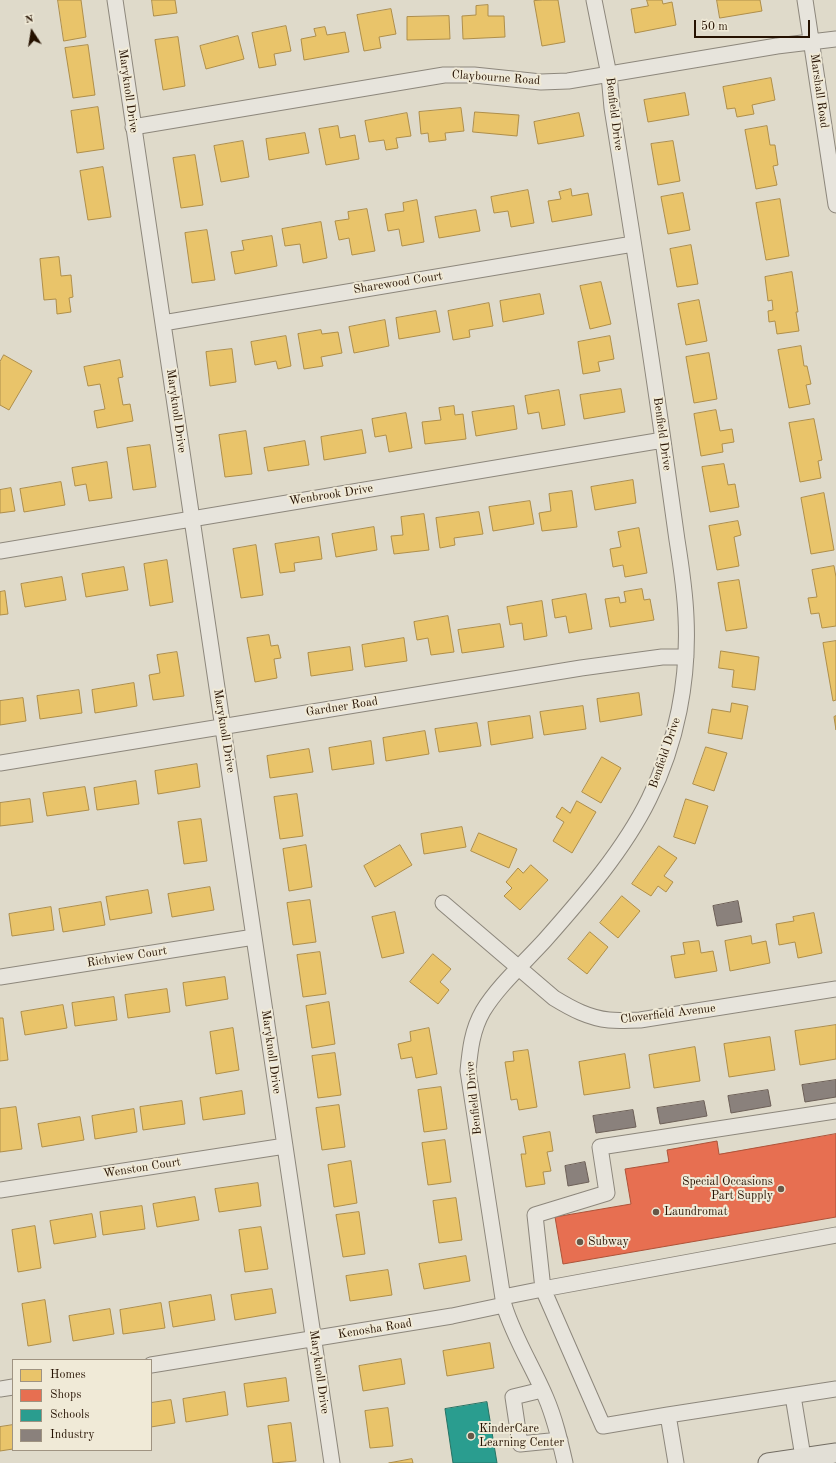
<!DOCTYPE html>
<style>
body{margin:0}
#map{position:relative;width:836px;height:1463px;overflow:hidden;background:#dfdaca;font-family:"Old Standard TT",serif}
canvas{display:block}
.legend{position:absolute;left:12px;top:1359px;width:140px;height:92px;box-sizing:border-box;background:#f0ead7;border:1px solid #9f9381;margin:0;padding:5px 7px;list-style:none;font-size:12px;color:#251100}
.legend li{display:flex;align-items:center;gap:8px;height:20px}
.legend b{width:20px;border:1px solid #9f9381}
.north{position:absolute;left:12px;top:12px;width:40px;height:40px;-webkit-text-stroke:3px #f0ead7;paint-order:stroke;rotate:348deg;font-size:11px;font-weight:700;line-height:16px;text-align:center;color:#251100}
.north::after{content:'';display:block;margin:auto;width:14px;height:18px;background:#251100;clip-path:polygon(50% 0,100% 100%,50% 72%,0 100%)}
.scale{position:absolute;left:694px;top:20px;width:116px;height:18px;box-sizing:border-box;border:2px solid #251100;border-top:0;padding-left:5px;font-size:12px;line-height:14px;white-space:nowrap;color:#251100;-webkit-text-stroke:3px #f0ead7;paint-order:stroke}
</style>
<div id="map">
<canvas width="836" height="1463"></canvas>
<ul class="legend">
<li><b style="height:11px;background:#e9c46a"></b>Homes</li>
<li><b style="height:11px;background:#e76f51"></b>Shops</li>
<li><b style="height:11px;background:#2a9d8f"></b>Schools</li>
<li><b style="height:11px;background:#8a817c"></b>Industry</li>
</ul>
<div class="north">N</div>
<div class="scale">50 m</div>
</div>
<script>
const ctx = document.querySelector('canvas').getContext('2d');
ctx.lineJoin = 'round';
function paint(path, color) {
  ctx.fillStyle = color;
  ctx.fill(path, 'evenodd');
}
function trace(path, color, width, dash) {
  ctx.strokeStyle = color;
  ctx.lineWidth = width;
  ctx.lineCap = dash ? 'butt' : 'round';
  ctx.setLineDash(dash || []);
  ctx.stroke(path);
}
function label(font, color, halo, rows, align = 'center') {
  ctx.font = font + ' "Old Standard TT",serif';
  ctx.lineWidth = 4;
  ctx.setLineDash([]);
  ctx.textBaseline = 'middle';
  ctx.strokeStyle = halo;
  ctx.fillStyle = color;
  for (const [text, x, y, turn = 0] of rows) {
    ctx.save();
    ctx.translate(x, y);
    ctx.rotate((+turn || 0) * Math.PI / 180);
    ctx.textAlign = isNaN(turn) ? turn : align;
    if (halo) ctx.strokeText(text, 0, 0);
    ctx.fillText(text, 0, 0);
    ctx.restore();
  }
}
const homes = new Path2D(`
 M58 0H81L86 37 64 41Z
 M152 0H175L177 13 154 16Z
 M543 0H558L565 42 542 46 534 1Z
 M647 0H662L663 4 672 2 676 25 635 33 631 9 648 6Z
 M717 0H760L762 11 720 18Z
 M488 5V16H504L505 37 463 39 462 16 476 15V6Z
 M391 9 396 34 379 37 381 48 364 51 357 15Z
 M449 16 450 39 407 40V17Z
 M286 26 291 51 274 54 276 65 259 68 252 33Z
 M325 27 327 35 345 32 349 52 304 60 301 39 316 36 314 29Z
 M238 36 244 59 206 69 200 46Z
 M178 37 185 86 163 90 155 40Z
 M88 45 95 95 73 98 65 48Z
 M771 78 775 100 752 105 754 114 737 117 735 108 727 109 723 87Z
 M685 93 689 115 648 122 644 100Z
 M98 107 104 149 77 153 71 111Z
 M461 108 464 131 445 133 446 140 429 142 428 133 421 134 419 112Z
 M475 112 519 115 517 136 473 132Z
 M407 113 411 136 396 138 398 148 386 150 384 140 369 142 365 121Z
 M579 113 584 136 538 144 534 122Z
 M338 126 340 138 355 135 359 159 326 165 319 129Z
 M767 126 770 145H775L778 165 773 166 777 185 756 189 745 130Z
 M305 133 309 153 269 160 266 139Z
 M243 141 249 177 221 182 214 146Z
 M673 141 680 181 658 185 651 144Z
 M195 155 203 205 181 208 173 158Z
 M103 167 111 217 88 220 80 171Z
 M571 189 572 196 588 193 592 215 552 222 548 201 561 199 559 192Z
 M528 190 534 223 511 227 508 211 494 213 491 197Z
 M683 193 690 230 668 234 661 197Z
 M780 199 789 256 766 260 756 203Z
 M417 200 424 242 402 246 399 229 388 231 385 214 404 211 403 203Z
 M367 209 375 251 352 255 349 238 339 240 335 221 349 219 348 212Z
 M476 210 480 231 439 238 435 217Z
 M321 222 327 258 303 263 300 244 285 246 282 229Z
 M207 230 215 280 192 283 185 233Z
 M272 236 277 266 235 274 231 252 244 250 242 241Z
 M691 245 698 284 677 287 670 249Z
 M59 257 61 276 71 275 73 297 69 298 71 312 57 314 56 299 44 300 40 259Z
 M792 272 798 312H796L799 331 777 334 775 321 769 322 768 311 773 310 772 300 768 301 765 277Z
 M601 282 611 324 590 329 580 286Z
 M540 294 544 314 503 322 500 301Z
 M699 300 707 341 686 345 678 304Z
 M489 303 493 326 469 330 470 337 453 340 448 311Z
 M436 311 440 332 399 339 396 318Z
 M385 320 389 346 354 353 349 327Z
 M321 330 322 334 338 332 342 353 321 357 323 366 304 369 298 334Z
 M286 336 291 366 278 369 276 361 255 365 251 342Z
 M610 336 614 359 598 362 600 371 583 374 578 342Z
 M801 346 804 366H807L811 384 806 385 810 404 789 408 778 350Z
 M232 349 236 382 210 386 206 352Z
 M709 353 717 399 694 403 686 357Z
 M4 355 32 371 9 410 0 405V362Z
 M120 360 123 377 118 378 123 405 130 404 133 421 97 428 94 411 105 409 100 384 88 386 84 367Z
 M621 389 625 412 584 419 580 395Z
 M559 390 565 425 542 429 539 412 528 414 525 396Z
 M454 406 455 415 463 414 466 439 425 444 422 422 441 420 439 408Z
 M514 406 517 429 476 436 472 412Z
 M716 410 720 431 732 429 734 442 722 444 723 452 701 456 694 414Z
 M406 413 412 448 389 452 386 435 375 437 372 419Z
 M814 419 822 460 818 461 821 478 800 482 789 423Z
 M362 430 366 453 324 460 321 437Z
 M246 431 252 474 225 477 219 435Z
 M305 441 309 465 268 471 264 448Z
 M150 445 156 487 133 490 127 448Z
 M107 462 112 498 89 501 86 484 75 486 72 468Z
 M724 464 728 485 735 484 739 507 710 512 702 467Z
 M633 480 636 503 595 510 591 487Z
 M61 482 65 505 24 512 20 489Z
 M11 488 15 511 0 513V490Z
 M572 491 577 527 542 531 539 513 551 511 549 494Z
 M824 493 834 550 811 554 801 498Z
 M530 501 534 524 493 531 489 507Z
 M479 512 483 534 454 538 455 545 440 548 436 518Z
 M424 514 429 550 394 554 391 536 403 535 401 517Z
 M738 521 741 535 734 537 739 566 717 570 709 526Z
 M374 527 377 550 336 557 332 534Z
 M639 528 647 573 625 577 623 565 613 567 610 549 621 547 618 532Z
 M319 537 322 559 294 563 295 571 280 573 275 544Z
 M256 545 263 595 241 598 233 549Z
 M167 560 173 602 150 606 144 564Z
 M834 566 836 577V626L822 628 819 613 811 614 808 598 817 597 812 570Z
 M124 567 128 590 86 597 82 574Z
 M62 577 66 600 25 607 21 584Z
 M739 580 747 628 726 631 718 583Z
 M642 589 644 600 650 599 654 620 610 627 605 599 619 597 620 603 626 602 624 592Z
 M5 591 8 614 0 615V592Z
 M586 594 592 629 569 633 566 616 555 618 552 600Z
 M542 601 547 636 524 640 522 623 510 625 507 607Z
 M448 616 454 652 431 655 428 638 417 640 414 622Z
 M500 624 504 647 462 653 458 630Z
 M269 635 271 646 278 645 281 658 274 659 277 678 255 682 247 638Z
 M404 638 407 661 365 667 362 645Z
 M836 641V700L833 701 823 643Z
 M350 647 353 670 311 676 308 653Z
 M721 651 759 657 755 690 732 687 734 670 719 668Z
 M177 652 184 696 153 700 149 675 160 673 157 655Z
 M134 683 137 706 95 713 92 690Z
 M79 690 82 713 40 719 37 696Z
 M639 693 642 715 600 722 597 699Z
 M23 698 26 721 0 725V701Z
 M732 703 748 706 742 739 708 733 712 709 730 712Z
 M583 706 586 729 544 735 540 712Z
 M530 716 533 738 491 745 488 722Z
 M836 716V730L834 717Z
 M477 723 481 746 439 752 435 729Z
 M425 731 429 754 386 761 383 738Z
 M371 741 374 764 332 770 329 748Z
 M706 747 727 753 714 791 693 784Z
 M309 749 313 772 270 778 267 756Z
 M602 757 621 768 601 803 582 792Z
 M197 764 200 787 158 794 155 771Z
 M136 781 139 804 97 810 94 788Z
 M85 787 89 810 47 816 43 793Z
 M297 794 303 836 280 839 274 797Z
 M30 799 33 822 0 826V803Z
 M686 799 708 806 695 844 674 837Z
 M577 801 596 812 572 853 553 841 564 822 556 817 562 807 570 813Z
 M201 819 207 861 184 864 178 822Z
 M462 827 466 847 424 854 421 834Z
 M479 833 517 849 509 868 471 851Z
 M306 845 312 887 289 891 283 849Z
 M400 845 412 865 375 887 364 866Z
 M659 846 677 858 664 876 673 882 666 892 658 886 651 896 632 884Z
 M531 865 548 880 520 910 504 896 512 888 506 882 518 868 523 873Z
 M210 887 214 910 172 917 168 894Z
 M148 890 152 913 110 920 106 897Z
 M622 896 640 911 618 938 600 923Z
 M310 900 316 942 293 945 287 903Z
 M101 902 105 925 63 932 59 909Z
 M51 907 54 930 12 936 9 914Z
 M395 912 404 953 382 958 372 917Z
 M814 913 822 953 798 958 795 942 779 945 776 924 794 921 793 917Z
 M590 932 608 947 587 974 568 959Z
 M751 936 752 944 766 941 770 963 730 971 725 941Z
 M699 941 701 953 713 951 717 971 675 978 671 956 685 954 683 943Z
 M320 952 326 994 303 997 297 955Z
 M433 954 451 969 440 982 449 990 438 1004 410 982Z
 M225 977 228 999 186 1006 183 983Z
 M167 989 170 1012 128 1018 125 995Z
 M114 997 117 1020 75 1026 72 1003Z
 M329 1002 335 1044 312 1048 306 1006Z
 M63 1005 67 1028 25 1035 21 1012Z
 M0 1018H3L8 1060 0 1061Z
 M836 1025V1059L800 1065 795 1031Z
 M233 1028 239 1070 216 1074 210 1032Z
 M429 1028 437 1074 416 1078 412 1057 401 1059 398 1044 411 1041 410 1032Z
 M770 1037 775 1070 729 1077 724 1044Z
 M695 1047 700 1081 654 1088 649 1055Z
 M528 1050 537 1107 519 1110 517 1099 511 1100 505 1062 514 1061 513 1052Z
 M335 1053 341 1095 318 1098 312 1056Z
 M625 1054 630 1088 584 1095 579 1062Z
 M441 1087 447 1129 424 1132 418 1090Z
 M242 1091 245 1114 203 1120 200 1098Z
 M182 1101 185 1124 143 1130 140 1107Z
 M339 1105 345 1147 322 1150 316 1108Z
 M16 1107 22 1149 0 1152V1109Z
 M134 1109 137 1132 95 1139 92 1116Z
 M80 1117 84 1140 42 1147 38 1124Z
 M550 1132 553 1151 547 1152 551 1171 543 1172 545 1184 526 1187 521 1154H526L523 1137Z
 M445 1140 451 1182 428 1185 422 1143Z
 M351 1161 357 1203 334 1207 328 1165Z
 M258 1183 261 1206 219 1212 215 1189Z
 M195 1197 199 1220 157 1227 153 1204Z
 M456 1198 462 1240 439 1243 433 1201Z
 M142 1206 145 1229 103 1235 100 1212Z
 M359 1212 365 1254 343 1257 336 1215Z
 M92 1214 96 1237 54 1244 50 1221Z
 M35 1226 41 1268 18 1272 12 1230Z
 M261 1227 268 1269 245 1272 239 1230Z
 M466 1256 470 1281 424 1289 419 1264Z
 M388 1270 392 1295 350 1301 346 1276Z
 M272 1289 276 1313 235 1320 231 1295Z
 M211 1295 215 1320 173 1327 169 1302Z
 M45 1300 51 1342 28 1346 22 1304Z
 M161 1303 165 1328 123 1334 120 1310Z
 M110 1309 114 1334 73 1341 69 1316Z
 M490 1343 494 1368 447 1376 443 1351Z
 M401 1359 405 1384 363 1391 359 1366Z
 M286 1378 289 1401 247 1407 244 1384Z
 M225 1392 228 1415 186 1422 183 1399Z
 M171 1400 175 1423 151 1427V1403Z
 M388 1408 393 1446 370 1448 365 1411Z
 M291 1423 296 1461 273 1463 268 1426Z
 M13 1425V1449L0 1451V1427Z
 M412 1459 413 1463H389Z`);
paint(homes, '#e9c46a');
trace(homes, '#ae8e4a', 1);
const shops = new Path2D(`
 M836 1134V1217L563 1264 555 1217 631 1204 625 1169 669 1162 667 1150 717 1141 719 1154Z`);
paint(shops, '#e76f51');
trace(shops, '#ad5339', 1);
const schools = new Path2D(`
 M487 1402 497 1463H453L445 1409Z`);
paint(schools, '#2a9d8f');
trace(schools, '#287364', 1);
const industry = new Path2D(`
 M738 901 742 922 717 926 713 906Z
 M836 1080V1097L805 1102 802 1085Z
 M768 1090 771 1106 731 1113 728 1096Z
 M704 1101 707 1116 660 1124 657 1108Z
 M633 1110 636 1127 596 1133 593 1116Z
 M585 1162 589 1182 568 1186 565 1166Z`);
paint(industry, '#8a817c');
trace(industry, '#6c5f57', 1);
const minor = new Path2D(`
 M115 0 332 1463
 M805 0 836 205
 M133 127 444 75H474L541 82 568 81 777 46 836 39
 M163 323 633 244
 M0 551 663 440
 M0 763 581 668 662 657H686
 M443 903 554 998C572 1009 589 1018 609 1020 619 1021 630 1020 640 1020L836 989
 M0 977 254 937
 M0 1190 285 1146
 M503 1297 543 1289 535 1215 607 1193 600 1147 836 1111
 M151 1365 452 1316 504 1305
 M0 1389 13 1387
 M542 1390 513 1397 520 1444 560 1440
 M793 1396 804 1463
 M668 1415 603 1426 543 1289 836 1235
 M565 1463C560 1441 555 1419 546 1398 533 1367 514 1338 504 1305L468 1071C470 1050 472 1030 483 1011 498 986 525 962 545 940 583 897 624 850 649 799 677 743 689 679 686 617 685 591 681 565 677 540 672 502 666 464 661 426 646 320 629 214 612 108L609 75 594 0
 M676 1463 668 1415 836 1389`);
const major = new Path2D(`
 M768 1463 836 1453`);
trace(minor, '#8d877c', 17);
trace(major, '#726c62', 21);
trace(minor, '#e7e4dc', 15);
trace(major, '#e2dfd6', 19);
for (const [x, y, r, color] of [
 [781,1189,4,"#665747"],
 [656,1212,4,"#665747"],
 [580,1242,4,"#665747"],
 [471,1436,4,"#665747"]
]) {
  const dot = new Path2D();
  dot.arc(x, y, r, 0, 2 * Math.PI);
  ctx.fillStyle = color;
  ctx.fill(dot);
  trace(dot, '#f0ead7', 1.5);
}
label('12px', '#251100', '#f0ead7', [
 ["Claybourne Road",496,78,4],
 ["Maryknoll Drive",128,91,82],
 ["Marshall Road",819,91,82],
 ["Benfield Drive",614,114,83],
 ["Sharewood Court",398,283,-9],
 ["Maryknoll Drive",176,411,82],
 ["Benfield Drive",662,434,82],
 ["Wenbrook Drive",331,495,-9],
 ["Gardner Road",342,707,-9],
 ["Maryknoll Drive",224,731,81],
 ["Benfield Drive",665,753,-71],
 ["Richview Court",127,957,-9],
 ["Cloverfield Avenue",668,1014,-7],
 ["Maryknoll Drive",271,1052,82],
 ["Benfield Drive",474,1098,-96],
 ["Wenston Court",142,1168,-9],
 ["Kenosha Road",375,1329,-9],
 ["Maryknoll Drive",319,1372,82]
]);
label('12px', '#251100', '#f0ead7', [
 ["Special Occasions",773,1182,"right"],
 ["Part Supply",773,1196,"right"],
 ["Laundromat",664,1212],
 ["Subway",588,1242],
 ["KinderCare",479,1429],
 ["Learning Center",479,1443]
], 'left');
</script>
